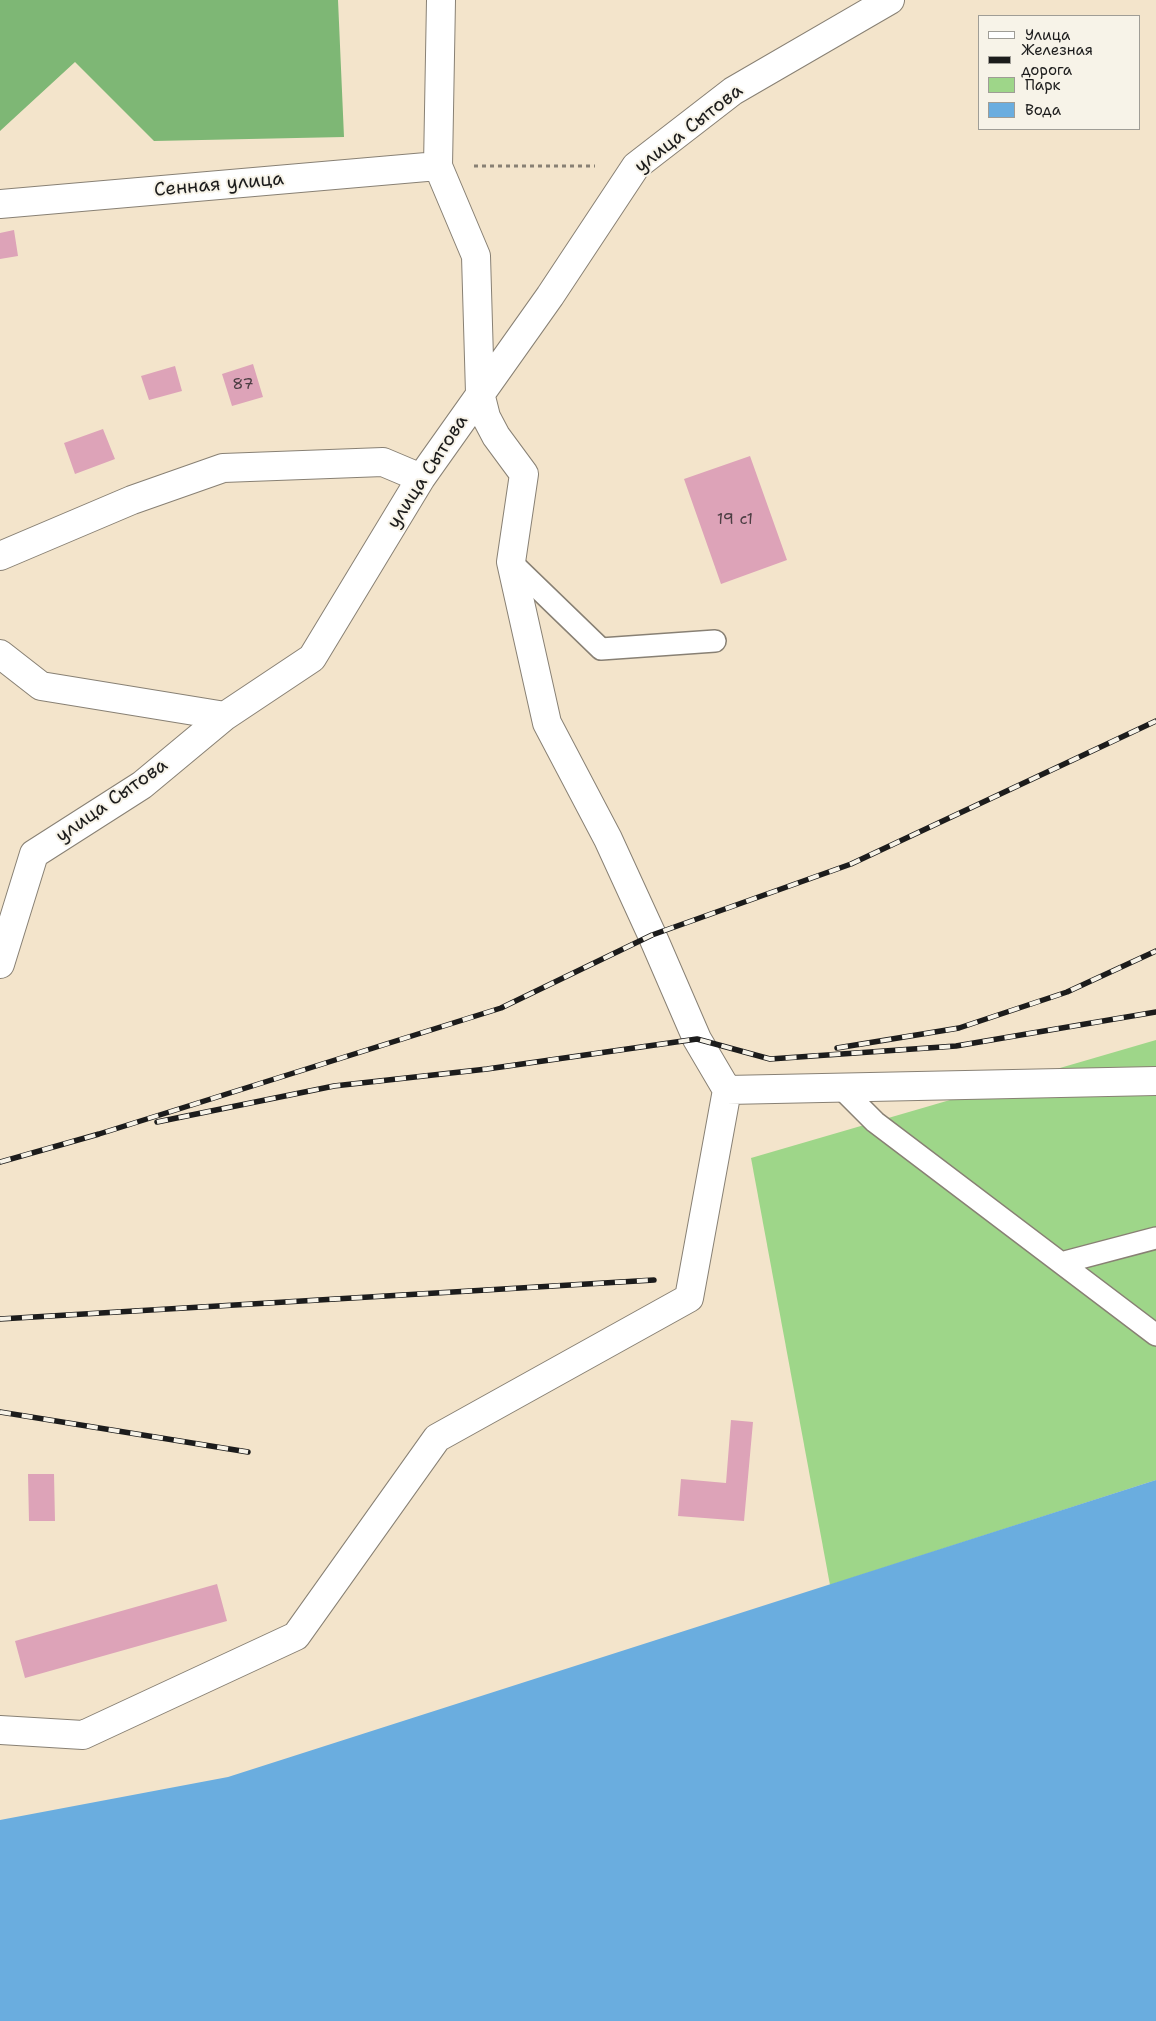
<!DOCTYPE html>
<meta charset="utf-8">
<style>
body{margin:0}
#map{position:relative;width:1156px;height:2021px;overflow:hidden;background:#f3e4cb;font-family:"Shantell Sans",sans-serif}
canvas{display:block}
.legend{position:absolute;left:978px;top:15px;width:162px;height:115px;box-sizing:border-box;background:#f7f3e8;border:1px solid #9f9d96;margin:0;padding:6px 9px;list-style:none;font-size:15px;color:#1c1c1c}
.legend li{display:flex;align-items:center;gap:10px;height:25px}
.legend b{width:25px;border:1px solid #9f9d96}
</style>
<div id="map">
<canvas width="1156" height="2021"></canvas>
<ul class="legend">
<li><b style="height:6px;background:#fff"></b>Улица</li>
<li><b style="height:6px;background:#1c1c1c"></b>Железная дорога</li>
<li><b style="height:14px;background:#9ed689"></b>Парк</li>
<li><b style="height:14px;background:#6aaddf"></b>Вода</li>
</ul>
</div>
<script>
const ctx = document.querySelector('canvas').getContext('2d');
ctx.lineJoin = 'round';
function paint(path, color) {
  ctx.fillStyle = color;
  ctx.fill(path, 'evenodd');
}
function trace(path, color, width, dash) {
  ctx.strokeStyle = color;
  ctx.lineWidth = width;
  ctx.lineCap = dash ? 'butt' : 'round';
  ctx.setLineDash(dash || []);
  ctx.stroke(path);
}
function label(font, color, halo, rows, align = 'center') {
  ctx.font = font + ' "Shantell Sans",sans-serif';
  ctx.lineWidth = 4;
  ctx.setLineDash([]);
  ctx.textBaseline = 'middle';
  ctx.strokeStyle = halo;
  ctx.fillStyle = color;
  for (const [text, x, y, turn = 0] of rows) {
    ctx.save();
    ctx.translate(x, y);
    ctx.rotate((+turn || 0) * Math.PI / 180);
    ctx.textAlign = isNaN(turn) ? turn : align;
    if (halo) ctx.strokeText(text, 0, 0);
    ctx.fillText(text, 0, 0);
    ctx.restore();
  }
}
paint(new Path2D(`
 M1156 1040V1480L830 1585 751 1158Z`), '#9ed689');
paint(new Path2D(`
 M0 0H338L344 137 154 141 75 62 0 131Z`), '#7eb775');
paint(new Path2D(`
 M1156 1480V2021H0V1820L228 1777Z`), '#6aaddf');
paint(new Path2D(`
 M14 230 18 256 0 259V233Z
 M253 364 263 397 232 406 222 374Z
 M175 366 182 391 149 400 141 376Z
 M103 429 115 459 75 474 64 443Z
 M750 456 787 560 721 584 684 479Z
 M731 1420 753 1422 744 1521 678 1516 681 1479 726 1483Z
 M28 1474H54L55 1521H29Z
 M217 1584 227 1621 25 1678 15 1641Z`), '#dda3b8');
const service = new Path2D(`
 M511 562 601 649 715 641
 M842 1089 875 1122 1156 1335
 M1061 1263 1156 1238`);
const minor = new Path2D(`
 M0 204 438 166
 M0 556 132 500 223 468 383 462 421 478
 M0 654 41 686 225 716
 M0 964 34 854 142 785 225 716 312 658 421 478 550 296 636 166 733 91 890 0
 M727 1090 1156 1081
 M0 1730 83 1735 296 1636 437 1438 689 1298 727 1090 697 1039 652 935 608 839 547 723 511 562 524 474 496 436 486 417 480 393 476 256 438 166 441 0`);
trace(service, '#888074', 24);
trace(minor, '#888074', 30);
trace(new Path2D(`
 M474 166H595`), '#888074', 3, [4, 4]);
trace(service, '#fff', 21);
trace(minor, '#fff', 28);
const rail = new Path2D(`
 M837 1048 959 1028 1067 992 1156 951
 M157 1122 334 1086 487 1069 697 1039 770 1059 956 1046 1156 1012
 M0 1162 99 1134 501 1008 652 935 851 864 1156 721
 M0 1319 654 1280
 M0 1412 248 1452`);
trace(rail, '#1c1c1c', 5.5);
trace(rail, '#f7f3e8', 4, [11]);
label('16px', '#4c3e43', null, [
 ["87",243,385],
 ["19 с1",735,520]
]);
label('19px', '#1c1c1c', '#f7f3e8', [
 ["улица Сытова",689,129,-38],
 ["Сенная улица",219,185,-5],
 ["улица Сытова",428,472,-57],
 ["улица Сытова",112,801,-35]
]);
</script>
